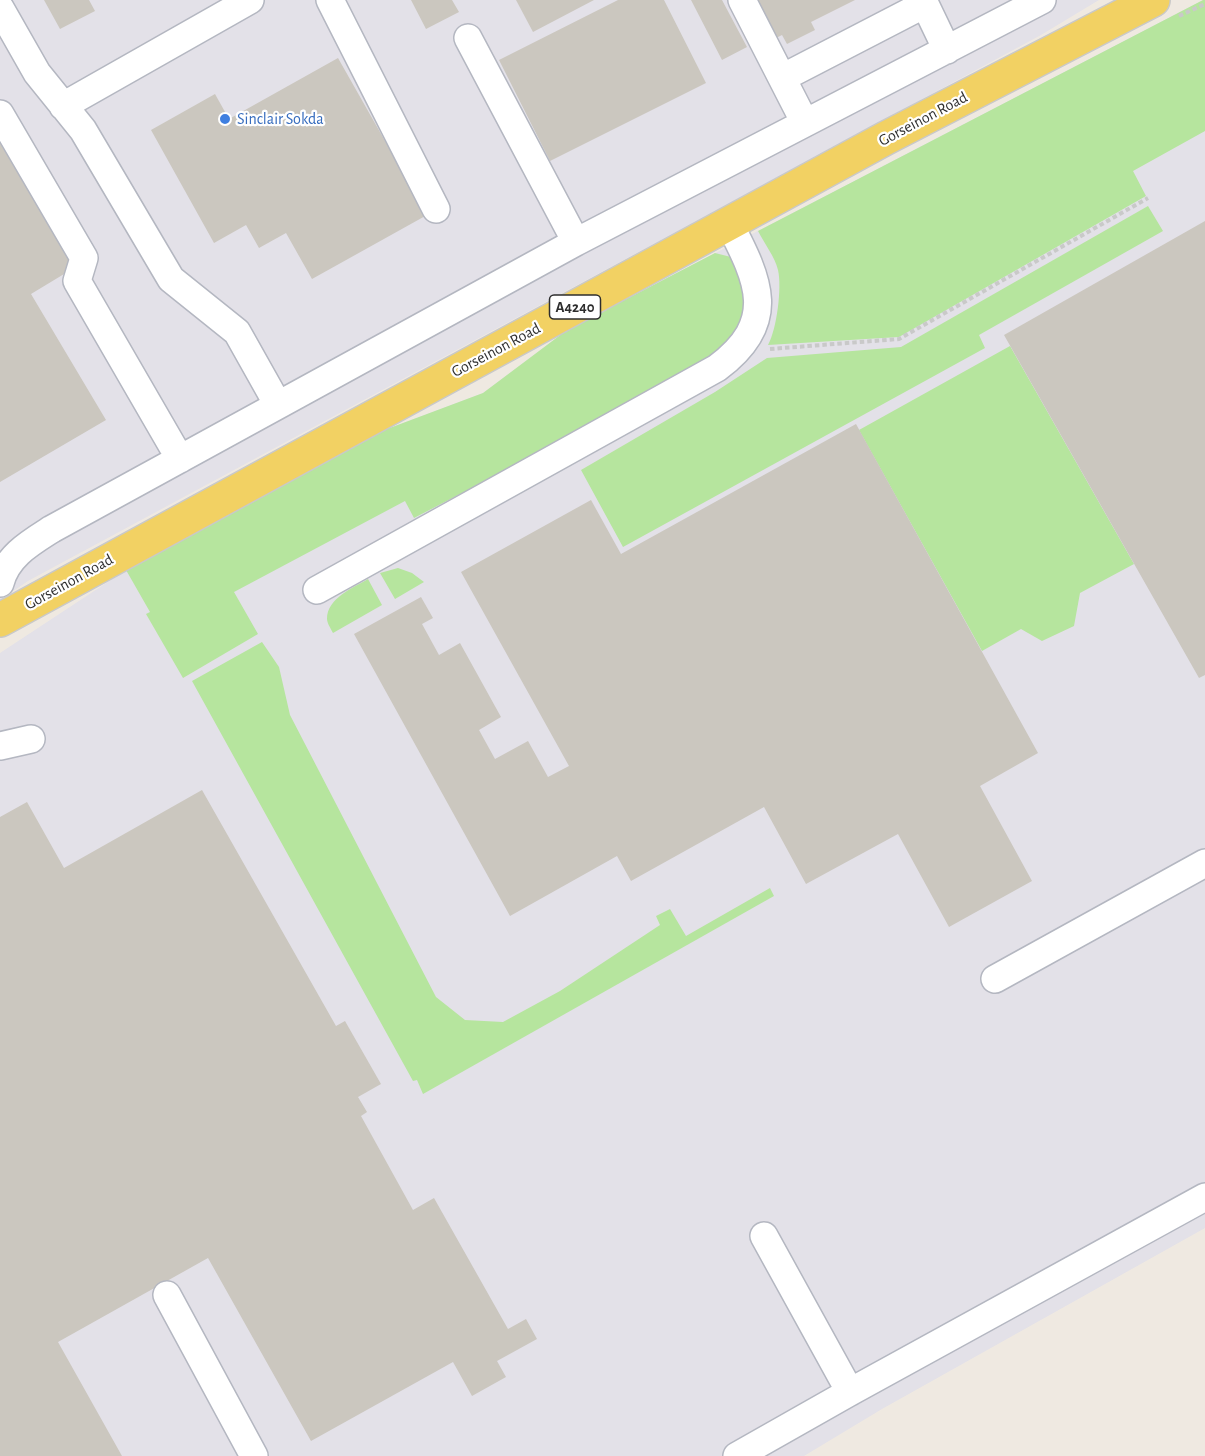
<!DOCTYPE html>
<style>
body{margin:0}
canvas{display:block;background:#efe9e1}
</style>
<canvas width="1205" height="1456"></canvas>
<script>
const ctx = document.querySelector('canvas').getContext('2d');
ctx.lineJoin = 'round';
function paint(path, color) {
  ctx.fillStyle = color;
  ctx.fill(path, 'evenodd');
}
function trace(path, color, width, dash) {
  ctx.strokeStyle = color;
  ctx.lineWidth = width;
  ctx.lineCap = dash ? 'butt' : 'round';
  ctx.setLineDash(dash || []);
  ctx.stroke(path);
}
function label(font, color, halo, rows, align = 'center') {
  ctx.font = font + ' "Alegreya Sans",sans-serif';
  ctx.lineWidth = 4.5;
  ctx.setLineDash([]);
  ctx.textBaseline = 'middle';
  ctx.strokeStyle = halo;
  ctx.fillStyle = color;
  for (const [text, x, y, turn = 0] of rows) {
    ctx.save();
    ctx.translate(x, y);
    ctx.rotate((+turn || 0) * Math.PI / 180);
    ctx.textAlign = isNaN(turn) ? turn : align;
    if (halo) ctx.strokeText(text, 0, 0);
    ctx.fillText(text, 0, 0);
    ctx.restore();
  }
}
paint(new Path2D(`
 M0 0H1099L1041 35 28 581 0 600Z
 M1203 0H1205V1228L882 1409 804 1456H0V653L126 570 379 432 483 393 567 330Z`), '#e3e1e8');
paint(new Path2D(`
 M1203 0H1205V131L1133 171 1146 196 899 337 768 345C777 329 782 287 778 270 775 257 764 243 758 231Z
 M1148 206 1163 231 979 335 985 348 623 547 581 470 715 392 767 358 901 347Z
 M715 253 735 258 753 298 730 349 467 497 464 492 414 518 405 501 234 592 258 634 183 678 146 614 150 612 126 570 379 432 483 393 567 330Z
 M1010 346 1134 564 1080 593 1074 626 1042 641 1021 629 982 651 859 430Z
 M398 568 412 573 424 582 395 599 380 573Z
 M368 579 382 605 333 633C331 629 327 623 327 619 327 598 353 588 368 579Z
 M262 642 279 667 290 715 436 997 465 1020 503 1022 560 991 660 925 656 916 670 909 686 936 770 888 774 896 423 1094 417 1080 413 1081 192 681Z`), '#b6e59e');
paint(new Path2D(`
 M44 0H89L95 11 60 29Z
 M411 0H452L459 12 426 29Z
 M516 0H594L533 32Z
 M618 0H664L706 83 550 161 499 60Z
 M691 0H722L747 47 722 60Z
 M754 0H855L811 22 815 30 787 44 782 35 774 39Z
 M338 58 427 215 312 279 286 233 259 248 246 225 214 243 151 130 215 94 229 119Z
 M0 143 74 268 31 294 106 420 0 482Z
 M1205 221V675L1199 678 1004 335Z
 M856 424 1038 753 980 786 1032 881 949 927 898 834 806 884 764 807 631 881 617 856 510 916 354 634 421 597 433 618 422 624 439 655 460 643 501 717 479 730 495 759 528 741 548 777 569 766 461 572 591 500 621 554Z
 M202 790 336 1026 345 1021 381 1084 358 1097 367 1112 361 1116 413 1210 434 1198 508 1329 526 1319 537 1339 497 1361 506 1377 472 1396 453 1362 311 1441 208 1258 58 1342 122 1456H0V817L27 802 64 868Z`), '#cbc7bf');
const minor = new Path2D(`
 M330 0 436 209
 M742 0 805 123
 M923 0 947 50
 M0 8 37 73 83 130 171 279 237 332 278 405
 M468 38 576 242
 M782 78 925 4
 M63 106 250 0
 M0 114 84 258 77 281 180 459
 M0 583C7 556 30 543 52 529L576 242 1042 0
 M317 590 717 368C779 322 759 281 729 223
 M0 746 31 739
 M995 979 1205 863
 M764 1236 850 1392
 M167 1295 254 1456
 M737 1456 850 1392 1205 1197`);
const major = new Path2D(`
 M0 620 886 138 1153 0`);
trace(minor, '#b4b7c1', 30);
trace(major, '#c9c9c9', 36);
trace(new Path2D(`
 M1179 16 1205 4
 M770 349 899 339 1148 198`), '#c9c9c9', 4, [4.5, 3]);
trace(minor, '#fff', 27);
trace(major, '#f2d163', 33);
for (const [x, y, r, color] of [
 [225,119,6,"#3f7fe0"]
]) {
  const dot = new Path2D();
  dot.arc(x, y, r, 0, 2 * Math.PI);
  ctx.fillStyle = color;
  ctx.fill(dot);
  trace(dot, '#fff', 2);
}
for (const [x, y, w] of [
 [575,307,51]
]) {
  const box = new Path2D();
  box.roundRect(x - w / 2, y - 12, w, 24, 4.5);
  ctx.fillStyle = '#fff';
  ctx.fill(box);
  trace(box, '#2e2e2e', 1.5);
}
label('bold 15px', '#2e2e2e', null, [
 ["A4240",575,307]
]);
label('16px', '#366cbe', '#fff', [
 ["Sinclair Sokda",237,119]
], 'left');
label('16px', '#2e2e2e', '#fff', [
 ["Gorseinon Road",923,119,-28],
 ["Gorseinon Road",496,350,-28],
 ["Gorseinon Road",69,582,-29]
]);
</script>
